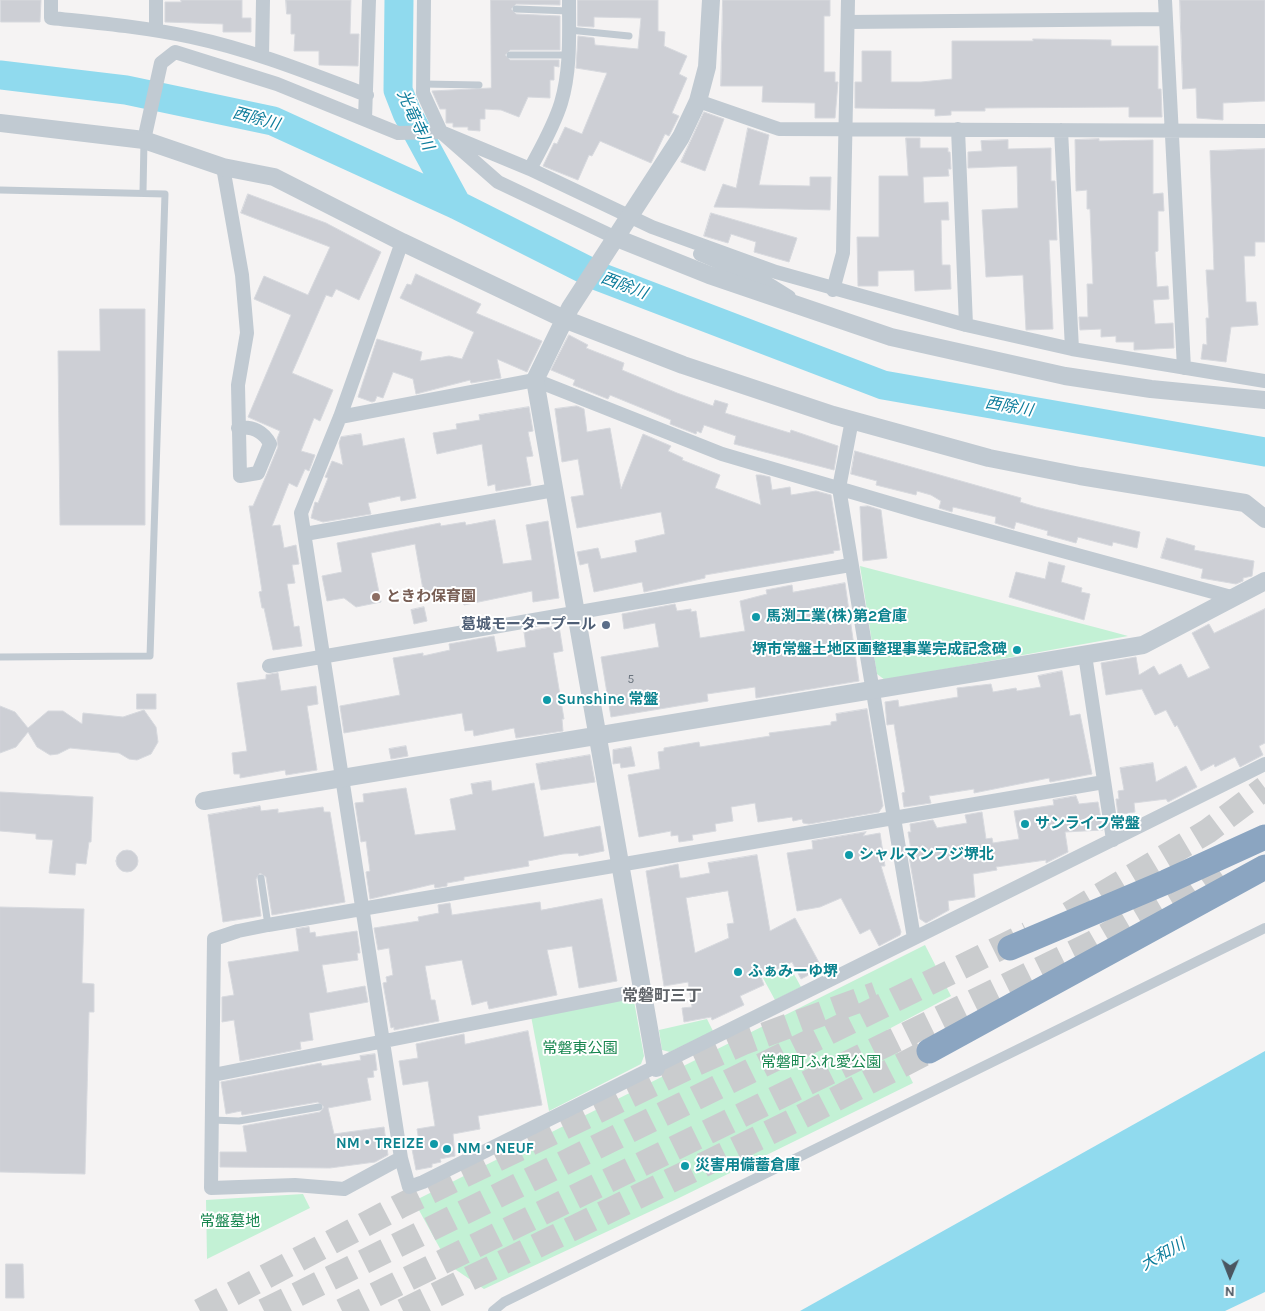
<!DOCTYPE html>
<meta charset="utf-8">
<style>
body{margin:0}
#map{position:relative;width:1265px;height:1311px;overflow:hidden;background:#f5f3f3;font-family:Karla,sans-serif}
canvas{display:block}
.north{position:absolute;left:1205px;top:1251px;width:50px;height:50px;-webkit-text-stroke:4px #fff;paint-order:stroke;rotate:181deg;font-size:14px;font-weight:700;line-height:20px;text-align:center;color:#4a5661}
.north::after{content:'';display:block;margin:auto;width:18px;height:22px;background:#4a5661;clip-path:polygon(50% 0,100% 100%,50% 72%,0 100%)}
</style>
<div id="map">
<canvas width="1265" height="1311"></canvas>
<div class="north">N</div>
</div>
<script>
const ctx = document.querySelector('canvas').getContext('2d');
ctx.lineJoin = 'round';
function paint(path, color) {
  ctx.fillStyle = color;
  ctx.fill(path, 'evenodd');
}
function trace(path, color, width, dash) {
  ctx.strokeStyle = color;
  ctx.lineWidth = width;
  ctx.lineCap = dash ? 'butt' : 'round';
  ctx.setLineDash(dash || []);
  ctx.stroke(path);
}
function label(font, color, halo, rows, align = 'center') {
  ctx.font = font + ' Karla,"Noto Sans JP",sans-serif';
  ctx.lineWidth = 4;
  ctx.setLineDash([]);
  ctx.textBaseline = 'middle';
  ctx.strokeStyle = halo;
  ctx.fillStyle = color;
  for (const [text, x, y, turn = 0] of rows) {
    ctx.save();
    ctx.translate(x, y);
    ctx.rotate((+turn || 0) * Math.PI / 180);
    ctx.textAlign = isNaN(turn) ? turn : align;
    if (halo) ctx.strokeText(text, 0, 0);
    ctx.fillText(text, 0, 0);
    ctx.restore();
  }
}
paint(new Path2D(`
 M860 566 1102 629 1128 636 885 680 877 674Z
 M925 945 951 996 887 1030 913 1083 679 1198 484 1289 449 1265 414 1201Z
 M789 965 801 987 775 1000 763 978Z
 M628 997 634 1001 644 1056 641 1064 549 1111 531 1016Z
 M707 1019 713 1031 670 1052 662 1050 659 1030Z
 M303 1194 310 1208 207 1259 206 1200Z`), '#c3f1d5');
paint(new Path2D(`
 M1265 1051V1292L1225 1311H800Z`), '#90daee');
trace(new Path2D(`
 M399 0 398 90 407 113 457 205
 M0 75 126 90 273 121 457 205 600 277 883 385 1265 452`), '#90daee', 29);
const building = new Path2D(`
 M1 0H41L40 22H1Z
 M181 0H242V18H251V32H223V24L165 22V2H181Z
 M286 0H351L350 34H359L358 66 319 65V51H294L295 34H291V14H287Z
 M491 0H560V5L516 4 511 9 516 14 560 16V50H510L505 55 510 60H559V67L554 66V80H550V98L528 97 519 117 501 110 485 109V119H480V131L468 130V127H453V123H446V109H440L432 91 491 88Z
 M578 0H658V31L665 32 664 46 687 56 679 74 687 78 672 113 679 116 669 136 665 134 651 163 600 141 592 156 589 155 578 180 543 166 554 143 557 144 565 127 582 134 607 73 576 68 578 36 594 38 595 45 638 49 641 18 594 17V27L578 26Z
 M723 0H830V16H824V72H835V82H838L835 118H815V103L762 102 763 86H721Z
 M1180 0H1265V101L1223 103V120L1197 118 1196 88 1183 89Z
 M1033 39 1111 40V46H1158V89H1161L1162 117H1129V107L985 108V111H951V115L935 116V109L855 108V82H862V51H891V82H921L952 79V41H1033Z
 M704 112 724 119 705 171 681 162Z
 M748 128 769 135 759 185 810 186V177H831L830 210 714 207 723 184 736 188Z
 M906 138H920V148H948V152H950L951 169H948L949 176 923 177 924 203 948 202 949 220H941L942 265H950L951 289 915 291 914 270 878 271V286H858L857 237H879V176H908Z
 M1099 139V141L1153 140V194L1163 193 1164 211H1158V251L1155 252 1157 287 1168 286 1169 299 1153 300 1155 324 1173 323 1174 348 1134 350V342H1116V336L1101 337V329L1080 330 1079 317H1088L1087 284H1093L1090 209H1087V190L1076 191 1075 140Z
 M1008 140V149L1051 148V181H1055L1057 240H1049L1053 329 1026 330 1023 275 986 277 982 210 1018 208 1017 166 968 168V152L982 151 981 141Z
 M1265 149V242H1255V256H1244L1246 302H1256L1258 325 1231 327 1226 362 1201 359 1203 344 1207 345 1206 318H1209L1206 270H1214L1210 151Z
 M248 194 326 223 381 252 359 300 336 289 332 297 326 295 292 373 333 390 320 421 314 418 301 451 315 455 309 471 305 469 297 487 289 483 272 526 280 525 284 548 296 545 299 564 292 565 295 583 287 584 294 627 299 626 302 646 273 650 264 608H262L259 592 262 591 249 506H253L266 476 278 447 277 439 280 431 248 417 291 315 254 299 264 276 308 295 330 247 241 213Z
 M711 213 797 238 789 262 754 252 756 242 731 234 728 243 704 236Z
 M416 274 481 304 476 313 542 341 527 372 497 359 501 378 471 383 470 380 416 394 413 379 393 372 383 398 377 396 375 401 372 402 358 397 377 339 422 352 420 361 449 356 462 359 474 332 400 298 407 284 411 285Z
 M100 309H145V525H60L58 351H100Z
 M569 335 588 345 586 348 624 363 622 370 677 393 713 406 715 400 728 404 725 413 790 433 791 430 838 446 834 470 734 444 736 436 704 425 701 433 697 431 696 434 670 424 671 420 610 395 608 399 573 385 575 380 551 370Z
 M577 406 584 409 587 432 610 428 621 489 643 434 671 446 668 451 683 458 682 460 720 475 715 488 761 505 756 475H761L770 477 772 490 790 487 791 495 816 491 831 495 840 550 833 551 834 553 705 575V578L644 592 642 582 594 592 588 563 580 565 577 552 598 548 601 559 637 552 635 541 665 534 661 512 577 528 571 497 584 495 578 459 562 462 555 409Z
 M529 407 533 431 528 432 533 456 526 457 531 485 496 491 495 484 488 486 482 444 437 454 433 433 457 429 456 424 480 420 479 415Z
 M361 434 363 446 404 438 416 498 401 501 400 496 368 503 371 514 323 522 311 518 315 502 318 503 328 478 325 477 332 461 343 465 339 443 341 437Z
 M855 451 1021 498 1020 502 1036 507 1140 532 1137 548 1113 542 1112 546 1078 537 1076 543 1047 535 1048 531 1016 522 1014 529 995 523 996 517 953 507 952 512 939 508 941 501 931 495 917 491 916 495 876 485 877 481 851 474Z
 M868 506 881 510 887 558 863 561 860 507Z
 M495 520 503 564 532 560 526 525 548 521 559 598 533 602 532 591 464 605 461 595 425 601 415 544 371 553 381 602 356 607 344 598 327 601 322 576 342 572 337 543 440 523 441 526 465 522 466 525Z
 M1167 538 1195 546 1194 550 1254 561 1252 576 1243 578V581L1236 584 1201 578 1203 569 1161 558Z
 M1049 562 1065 566 1061 582 1082 588 1081 592 1090 594 1084 620 1009 597 1016 572 1045 579Z
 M845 583 859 681 756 698 755 687 707 694 708 701 611 717 601 657 659 647 655 623 624 629 622 614 675 604 677 611 691 609V612L696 611 700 638 745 631 740 601 767 594 766 590 792 585 793 592Z
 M424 607 427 621 414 624 411 610Z
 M1265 609V743L1259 746 1263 755 1240 767 1235 757 1215 767 1214 764 1201 771 1177 725 1175 727 1166 710 1155 715 1142 689 1106 695 1101 663 1136 657 1139 675 1154 666 1159 675 1181 664 1188 678 1210 668 1192 633 1209 624 1214 633Z
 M559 626 563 651 553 653 564 719H562L563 731 516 738 514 728 474 736 473 730 465 731 462 713 344 733 340 706 400 695 393 658 423 653V656L450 650 449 644 494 636 497 652 526 647 524 632Z
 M1062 671 1070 716 1080 714 1092 774 1050 782 1049 778 974 793V789L929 796 931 803 904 807 902 793 905 792 894 724 887 725 885 702 898 700 899 707 958 697 957 688 991 684 993 692 1016 688 1017 691 1041 687 1038 676Z
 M278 673 281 691 316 686 318 704 307 706 317 770 286 775 285 770 240 778V774H234L232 753 247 751 237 683 266 679V675Z
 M137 694H156V709H137Z
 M0 706 15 712 28 728 48 711H63L82 724 83 713 123 717 144 710 156 727 158 742 151 754 137 760 129 759 119 753 70 748 58 754 50 755 37 747 28 732 16 747 0 753Z
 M867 709 883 806 879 812 809 824 803 823 802 819 793 821 792 817 758 822 755 803 731 807 733 821 715 824 716 831 692 835 693 840 679 842 678 835 671 836V831L639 837 628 775 660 769 658 752 664 751V748L699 742 700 747 770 736 769 733 831 725V722L837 721 836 714Z
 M406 746 408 756 391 759 389 749Z
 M631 747 635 766 621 768 620 763 613 764V750Z
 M590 755 595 782 541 790 536 764Z
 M1153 763 1156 782 1186 766 1197 787 1168 802 1166 799 1134 803 1135 812 1118 815 1116 799H1119L1118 791 1124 790 1120 768Z
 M491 781 492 791 534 783 544 837 600 826 604 851 579 856 578 853 563 854 528 861 529 866 464 877V880L447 883V886L435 888 434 884 370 899 366 872 370 871 366 841 361 842 355 803 364 802 363 794 406 788 415 835 456 830 450 799 473 794 471 784Z
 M0 792 93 797 91 842H89L86 864 76 863 75 875 49 873 53 840 36 839V834L0 831Z
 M1076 796 1079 804 1098 802 1103 830 1065 832 1068 852 1046 863V860L996 867 997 870 973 874 975 897 948 901 949 910 926 923 920 919 908 851 911 850 908 832H911L910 824 933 820 937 828 967 823 965 815 982 812 986 839 992 838 993 843 1019 839 1014 811 1054 805 1053 800Z
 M260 806 261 811 278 809V813L323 807 324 812H330L345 902 272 915 266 877 260 873 256 879 261 916 223 922 208 815Z
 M866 832 863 836 880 833 885 866H881L901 932 900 935 879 946 870 929 860 934 841 898 820 907 797 911 787 853 813 849 812 841Z
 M116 861a11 11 0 1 1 22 0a11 11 0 1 1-22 0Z
 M757 855 770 931 795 918 822 968 801 979 792 962 761 977 764 985 740 996 744 1005 712 1020 711 1017 684 1022 682 1008 692 1007 688 982 664 986 646 871 678 864 680 878H683L710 873 708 863ZM728 891 734 923 727 924 729 938 695 953 686 898Z
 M602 899 617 981 579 988 572 946 547 950 557 995 489 1009 487 1001 472 1005 462 960 425 966 431 1000H435L439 1021 394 1030V1027L391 1028 383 983 387 982 386 977 393 975 389 948 378 950 374 928 419 921 418 917 439 913 438 905 450 903 452 915 540 902 541 910Z
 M0 907 84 909 82 983 94 984V1012H89L85 1174 0 1172Z
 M309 927 310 933 315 932 316 937 357 931 360 953H357L358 960 322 965 327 993 365 986 368 1002 309 1013 313 1040 300 1042 301 1049 240 1061 234 1020 222 1022V997L234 995 228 962 299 951 296 929Z
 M528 1031 542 1105 478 1116 480 1129 453 1134 455 1156 440 1159 441 1162 432 1164V1167L416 1170 412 1149 420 1148 417 1129 435 1126 428 1081 403 1085 399 1061 418 1058 416 1044 464 1034 465 1044Z
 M375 1054 377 1070 373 1071 374 1077 367 1078 371 1100 328 1108 334 1134 384 1127 388 1155 375 1162 330 1168 220 1167V1152H247L243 1126 320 1112 324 1107 318 1102 242 1115 241 1111 226 1114 221 1082 321 1063 322 1066 361 1060 360 1056Z
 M6 1264H23L24 1298H6Z`);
paint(building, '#cdcfd5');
trace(building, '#d7d9de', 1);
trace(new Path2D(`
 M1069 914 1208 831 1265 788
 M200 1311 402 1205 693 1065 742 1043 876 994
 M264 1311 1028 934
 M342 1311 1093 943 1173 896 1216 866
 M403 1311 793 1121 929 1051`), '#caccce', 25, [25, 12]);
trace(new Path2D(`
 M516 9 569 11
 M569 30 629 36
 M510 55H569
 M423 84 479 85
 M0 190 165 194 150 656 0 657
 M143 192 144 141
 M261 878 268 925
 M212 1120 239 1121 319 1107`), '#c1cad2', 7);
trace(new Path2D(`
 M493 1311 504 1302 1265 928`), '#c1cad2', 10);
trace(new Path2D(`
 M51 0V18C98 23 145 27 191 37 252 50 309 73 367 95
 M424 0 423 93 441 132 498 182 614 237
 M1165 0 1184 368
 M848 22 1166 19
 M156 29V0
 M262 56 263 0
 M698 101 779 129 1265 131
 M365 119 369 0
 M958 129 966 325
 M1061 130 1072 349
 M144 140 161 63 175 52 277 84 398 133 441 132 530 169 652 227 776 272 966 325 1072 349 1265 381
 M223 167 242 275 247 333 238 385 240 476 258 473 270 444C264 432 253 426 238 428
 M530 169C541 148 554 126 561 103 571 70 569 34 569 0
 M402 242 340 417 301 513 401 1158 409 1187 423 1182 1265 764
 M700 254 765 282 789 297
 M833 290 843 253 848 0
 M340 417 535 380 722 454 923 513 1235 598
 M852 420 839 488 914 938
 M305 534 554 490
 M1085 655 1113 840
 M269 666 850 565
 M213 1075 642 990
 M401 1158 344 1189 295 1185 211 1188 214 939 238 931 268 925 1104 782`), '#c1cad2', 14);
trace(new Path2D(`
 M0 123 144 140 223 167 274 177 402 242 564 319 683 365 833 415 989 458 1080 476 1245 503 1265 519
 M614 237 709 275 891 337 1065 376 1151 389 1265 400
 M204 801 1143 645 1265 581
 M656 1068 535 380 570 308 681 137 698 101 707 67 711 0`), '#c1cad2', 18);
trace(new Path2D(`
 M1010 948 1166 882 1265 837
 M929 1051 1265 867`), '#8ba5c1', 25);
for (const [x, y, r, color] of [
 [376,597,5,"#8d6e63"],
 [756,617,5,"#0f9aa8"],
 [606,625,5,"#5c6f8a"],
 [1017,650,5,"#0f9aa8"],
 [547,700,5,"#0f9aa8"],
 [1025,824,5,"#0f9aa8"],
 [849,855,5,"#0f9aa8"],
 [738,972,5,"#0f9aa8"],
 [434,1144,5,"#0f9aa8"],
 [447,1149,5,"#0f9aa8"],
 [685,1166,5,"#0f9aa8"]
]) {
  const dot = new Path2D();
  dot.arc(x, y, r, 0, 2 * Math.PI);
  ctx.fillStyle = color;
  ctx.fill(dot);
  trace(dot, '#fff', 2);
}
label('12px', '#6b747e', null, [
 ["5",631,680]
]);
label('bold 15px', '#785e54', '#fff', [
 ["ときわ保育園",386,597]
], 'left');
label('bold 15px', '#0d838f', '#fff', [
 ["馬渕工業(株)第2倉庫",766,617],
 ["堺市常盤土地区画整理事業完成記念碑",1007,650,"right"],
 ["Sunshine 常盤",557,700],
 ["サンライフ常盤",1035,824],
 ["シャルマンフジ堺北",859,855],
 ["ふぁみーゆ堺",748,972],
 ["NM・TREIZE",424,1144,"right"],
 ["NM・NEUF",457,1149],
 ["災害用備蓄倉庫",695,1166]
], 'left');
label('bold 15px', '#4e5e75', '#fff', [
 ["葛城モータープール",596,625]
], 'right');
label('15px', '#17864f', '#fff', [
 ["常磐東公園",580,1049],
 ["常磐町ふれ愛公園",821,1063],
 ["常盤墓地",230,1222]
]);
label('italic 16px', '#0c7c9b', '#fff', [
 ["西除川",256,119,15],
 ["光竜寺川",415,120,65],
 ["西除川",624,286,21],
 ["西除川",1009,407,10],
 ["大和川",1163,1255,-29]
]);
label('bold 16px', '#5f6368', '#fff', [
 ["常磐町三丁",662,996]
]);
</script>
